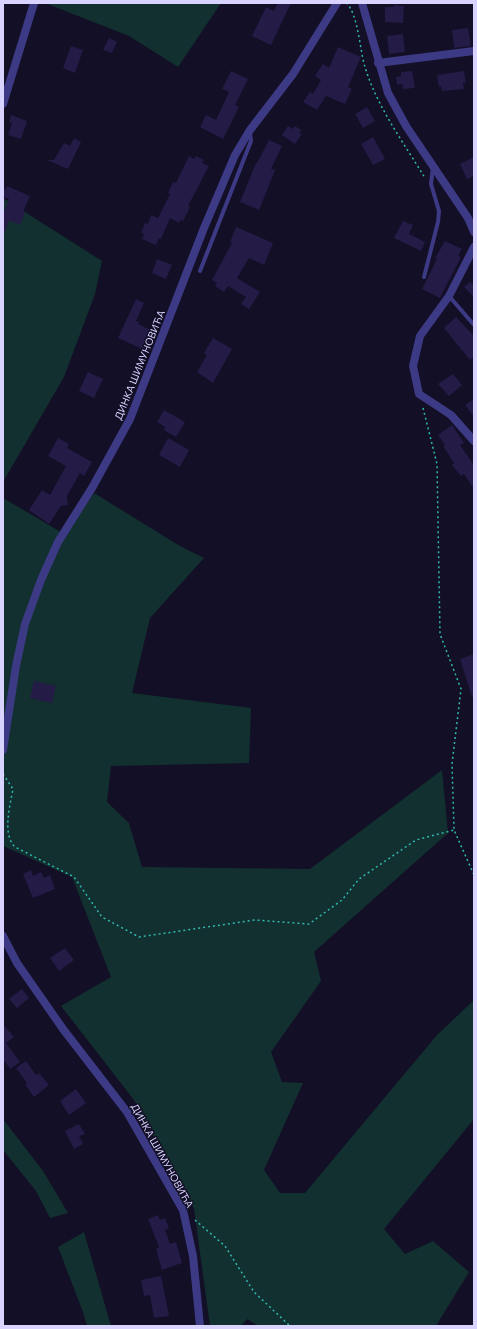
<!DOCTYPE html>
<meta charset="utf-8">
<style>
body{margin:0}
#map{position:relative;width:477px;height:1329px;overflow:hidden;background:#130f26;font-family:Commissioner,sans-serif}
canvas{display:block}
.frame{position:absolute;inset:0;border:4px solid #d9d4ff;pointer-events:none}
</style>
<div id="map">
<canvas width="477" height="1329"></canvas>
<div class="frame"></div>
</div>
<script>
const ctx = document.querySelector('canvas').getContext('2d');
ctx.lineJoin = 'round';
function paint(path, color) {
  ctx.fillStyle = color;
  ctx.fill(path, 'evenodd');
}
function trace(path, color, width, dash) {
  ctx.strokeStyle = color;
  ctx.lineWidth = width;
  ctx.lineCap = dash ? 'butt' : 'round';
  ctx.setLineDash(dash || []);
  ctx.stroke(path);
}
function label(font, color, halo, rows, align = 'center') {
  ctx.font = font + ' Commissioner,sans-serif';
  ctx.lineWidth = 3;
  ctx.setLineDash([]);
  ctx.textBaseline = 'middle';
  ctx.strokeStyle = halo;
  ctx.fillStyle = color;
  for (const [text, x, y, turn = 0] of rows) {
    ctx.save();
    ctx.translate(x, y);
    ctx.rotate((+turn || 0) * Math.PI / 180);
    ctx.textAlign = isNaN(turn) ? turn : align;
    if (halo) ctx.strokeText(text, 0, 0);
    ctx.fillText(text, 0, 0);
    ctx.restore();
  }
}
paint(new Path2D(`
 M45 3H221L178 67 129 36Z
 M3 198 102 261 95 294 64 377 3 482Z
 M94 493 180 546 204 558 150 618 132 693 251 708 249 763 111 766 107 802 129 823 142 867 310 869 442 770 448 833 314 952 321 981 271 1052 282 1082 303 1083 264 1170 280 1193H305L437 1035 474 1000V1119L384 1229 405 1254 433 1241 469 1272 436 1326H258L247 1319 241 1326H210L194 1209 134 1100 61 1006 111 977 72 877 3 846V498L66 535Z
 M3 1119 43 1171 68 1213 50 1218 36 1191 3 1150Z
 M84 1232 111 1326H87L83 1312 58 1247Z`), '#12302f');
paint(new Path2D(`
 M278 3H291L271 45 252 36 266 7 274 11Z
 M394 5 404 6 403 23 385 22V7H394Z
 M468 28 471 46 454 48 452 30Z
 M403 34 405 52 389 54 387 36Z
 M109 38 117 42 112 53 103 50Z
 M71 46 83 50 75 73 63 68Z
 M338 47 361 57 348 87 352 89 345 104 326 96 317 110 303 102 310 92 313 94 321 80 315 76 323 64 329 68Z
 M231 71 248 79 235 105 239 107 223 139 200 127 206 115 216 120 229 92 222 89Z
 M412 71 415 88 403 89 402 84 397 85 396 77 401 76V72Z
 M464 71 466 83H463L464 89 442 91 441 86 439 87 437 75Z
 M367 107 375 121 363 128 355 114Z
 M11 115 27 121 21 139 8 135 12 123 9 122Z
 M288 126 293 129 295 126 301 130 299 133 302 134 295 144 282 135Z
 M373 137 385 159 373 165 361 144Z
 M74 138 81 142 68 169 47 160H54L64 143 70 146Z
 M269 140 282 146 271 169 275 170 259 210 240 202 256 163H257Z
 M189 156 194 159 196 156 204 160 202 163 209 166 188 206 190 207 183 221 180 220 179 223 170 218 161 239 159 238 156 245 142 239 144 234 141 233 145 223 148 224 151 215 158 218 170 194 168 193 173 182 176 183Z
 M474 157V176L467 179 460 164Z
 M7 186 30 196 23 212 25 213 20 225 9 220 4 234 3 214 9 199 3 197V187L6 189Z
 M403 221 413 225 409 234 425 242 421 251 394 238Z
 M236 227 273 243 264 265 249 258 237 278 260 292 249 309 241 304 246 297 228 286 224 292 215 286 217 283 212 280 232 243 230 242Z
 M445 241 462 249 458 256 461 257 440 298 422 289 437 259 435 258Z
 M157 259 172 265 166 279 152 273Z
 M470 282 474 286V297L464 287Z
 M136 299 144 303 136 321 139 322 138 324 157 333 149 352 118 338Z
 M456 317 474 336V357L470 360 444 328Z
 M213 338 232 349 213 383 197 372 207 355 204 353Z
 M88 372 103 379 94 398 79 391Z
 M453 374 462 385 449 396 438 384Z
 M474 399V417L465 405Z
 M164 410 185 422 176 437 164 430 165 427 157 422Z
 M452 425 464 443 460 445 474 465V489L464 474 461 476 452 465 454 463 443 446 445 445 438 435Z
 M58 438 69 444 67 448 92 462 84 476 80 473 67 496 68 505 61 506 49 524 29 510 42 490 50 495 66 466 48 456Z
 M168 438 189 450 180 467 159 455Z
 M474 654V697H472L460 659Z
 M34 681 56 686 52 703 30 698Z
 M31 870 33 876 41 872 44 878 50 875 55 889 33 898 23 874Z
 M65 948 74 960 59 971 50 958Z
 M22 989 29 998 17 1008 9 999Z
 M3 1024 14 1037 6 1043 20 1062 10 1069 3 1059Z
 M26 1061 36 1075 39 1073 49 1085 34 1097 25 1084 27 1083 16 1068Z
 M76 1089 86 1103 69 1115 60 1101Z
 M79 1124 85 1134 79 1136 83 1144 74 1149 65 1131Z
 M158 1215 160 1220 165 1218 169 1228 165 1230 170 1244 176 1242 182 1263 162 1270 156 1249 159 1247 148 1219Z
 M161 1276 169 1316 154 1318 150 1295 144 1296 141 1280Z`), '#241b47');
trace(new Path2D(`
 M346 3C358 12 360 52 365 67 377 107 404 143 425 178
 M423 408 437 464 440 634 461 689 452 764 454 830 474 875
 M3 774 13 789C10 806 2 834 15 847L74 877 102 917 139 937 255 920 309 924 342 900 359 879 416 840 454 830
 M195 1220 225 1246 254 1292 290 1326`), '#2fb8b0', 1.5, [2, 3]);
trace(new Path2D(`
 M200 271 251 141 250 133
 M424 277 438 222 439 211 431 184 433 167
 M449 296 474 325`), '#3d3a85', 4);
trace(new Path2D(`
 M362 3 388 93 406 126 468 218 474 232
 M378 63 474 51
 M3 104 34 3
 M474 247 449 296 420 336 413 366 419 394 451 415 474 441
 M3 750 16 666 25 624 41 580 58 542 92 488 130 419 204 228 235 155 250 130 293 74 337 3
 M3 936 17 963 63 1029 127 1112 183 1210 193 1256 200 1326`), '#3d3a85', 8);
label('10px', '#d9d4ff', '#130f26', [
 ["ДИНКА ШИМУНОВИЋА",140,365,-68],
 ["ДИНКА ШИМУНОВИЋА",162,1156,61]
]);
</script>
